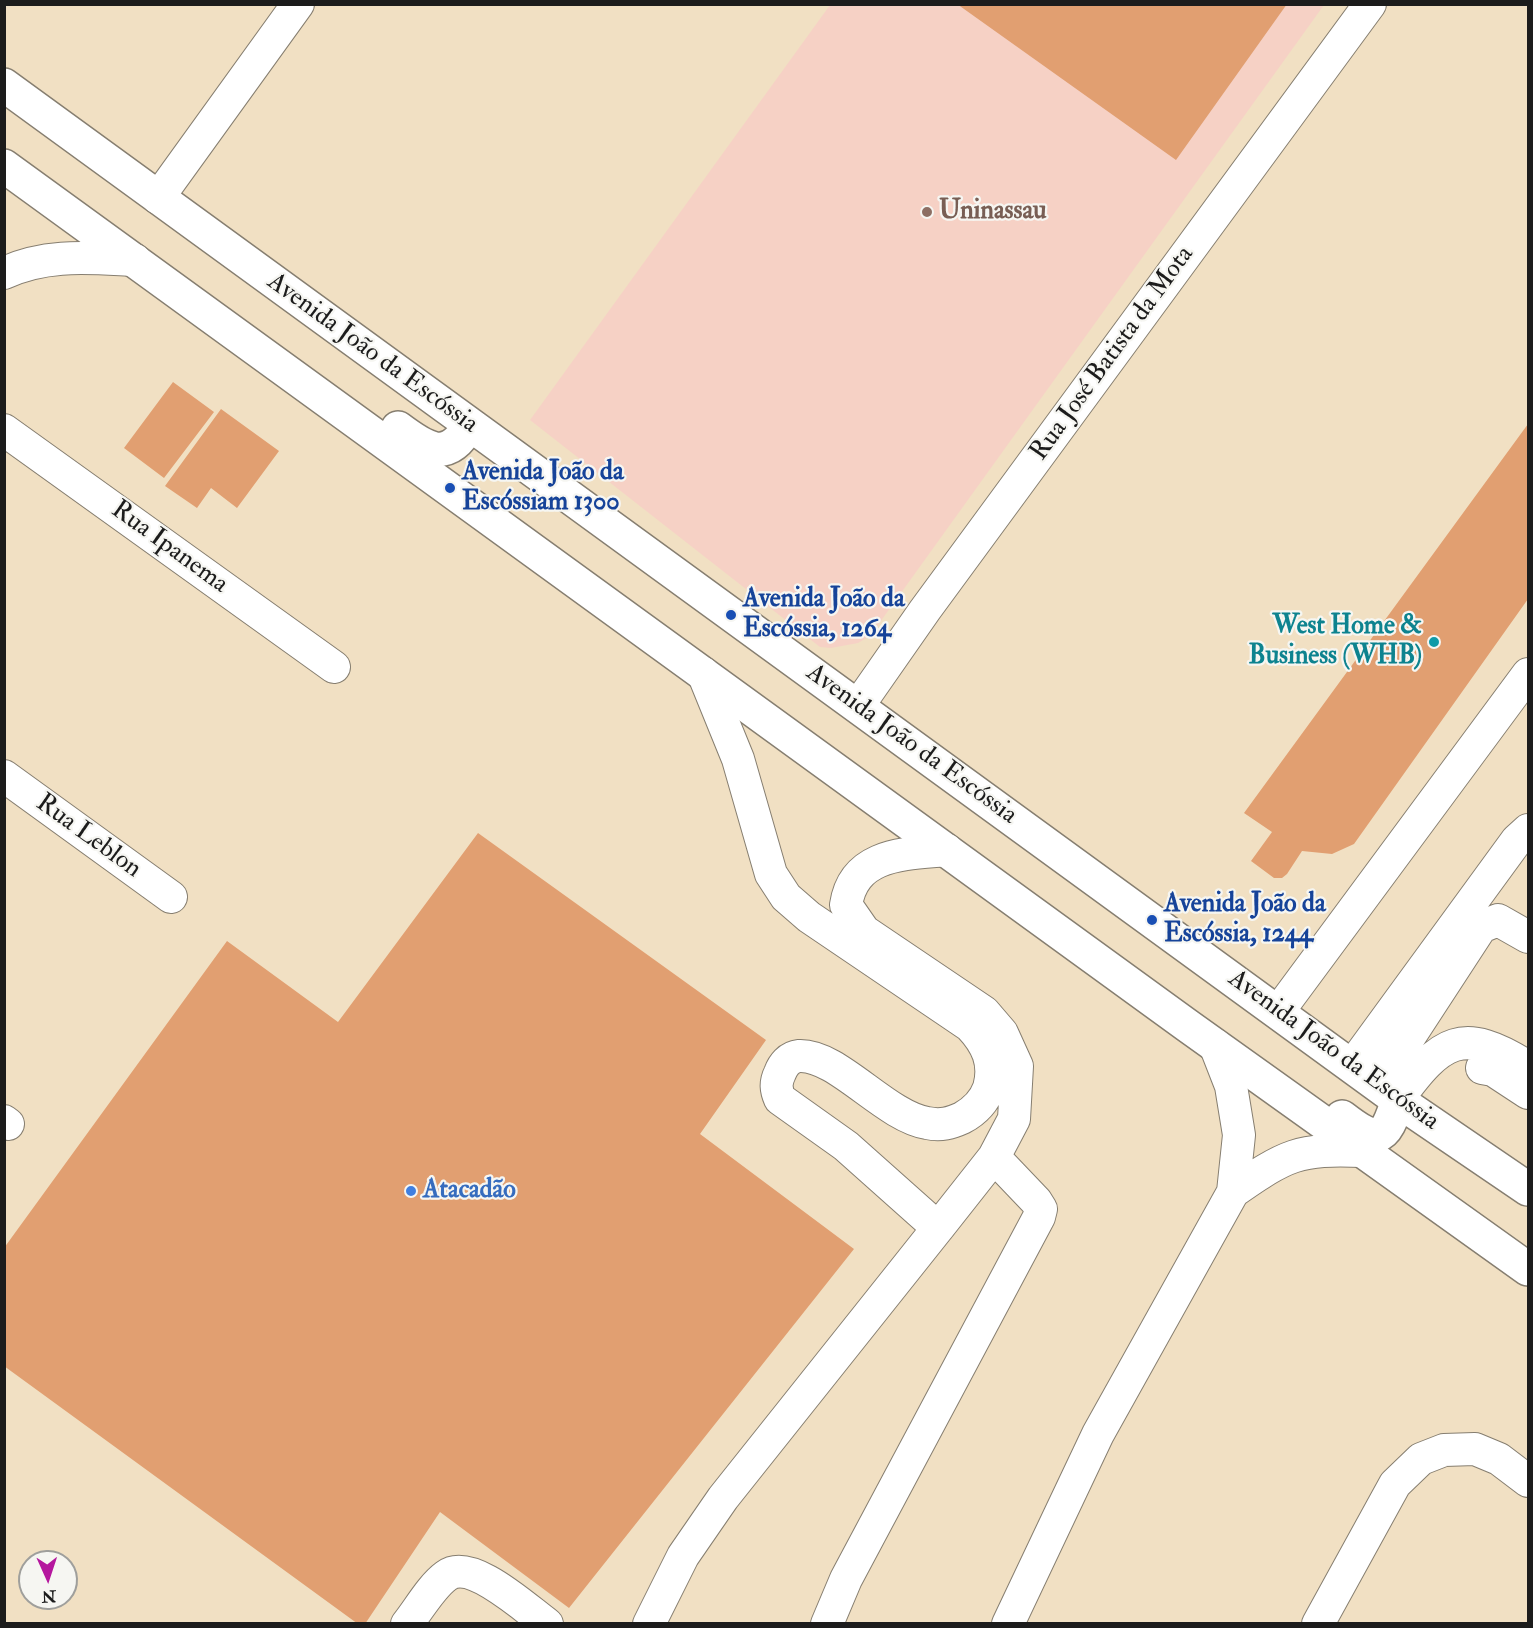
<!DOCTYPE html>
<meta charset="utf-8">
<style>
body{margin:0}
#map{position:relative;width:1533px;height:1628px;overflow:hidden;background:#f1e0c3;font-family:"IM FELL Double Pica",serif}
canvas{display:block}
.frame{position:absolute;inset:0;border:6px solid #1c1c1c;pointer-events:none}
.north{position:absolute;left:18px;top:1550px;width:60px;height:60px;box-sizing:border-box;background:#f6f6f2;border:2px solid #9f9f9c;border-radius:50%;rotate:177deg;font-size:16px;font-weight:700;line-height:24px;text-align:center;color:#1c1c1c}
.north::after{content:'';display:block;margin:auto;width:21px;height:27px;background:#b5179e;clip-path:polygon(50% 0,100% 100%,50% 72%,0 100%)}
</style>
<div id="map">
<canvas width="1533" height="1628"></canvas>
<div class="frame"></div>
<div class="north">N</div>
</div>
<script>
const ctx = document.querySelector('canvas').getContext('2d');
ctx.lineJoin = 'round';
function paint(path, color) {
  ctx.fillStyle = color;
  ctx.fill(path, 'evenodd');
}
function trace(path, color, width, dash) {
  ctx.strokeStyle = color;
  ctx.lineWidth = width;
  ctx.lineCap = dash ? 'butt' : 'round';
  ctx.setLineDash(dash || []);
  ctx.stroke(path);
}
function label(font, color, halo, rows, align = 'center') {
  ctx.font = font + ' "IM FELL Double Pica",serif';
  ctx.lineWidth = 4.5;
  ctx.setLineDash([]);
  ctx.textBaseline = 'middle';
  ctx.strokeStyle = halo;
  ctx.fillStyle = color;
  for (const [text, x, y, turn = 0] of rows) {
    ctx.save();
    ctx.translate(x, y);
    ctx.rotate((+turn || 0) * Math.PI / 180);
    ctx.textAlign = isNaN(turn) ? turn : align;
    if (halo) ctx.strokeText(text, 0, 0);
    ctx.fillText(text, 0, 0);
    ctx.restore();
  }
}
paint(new Path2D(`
 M830 5H1324L870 636 858 643 831 648 820 647 530 420Z`), '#f6d1c5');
paint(new Path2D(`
 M957 4H1287L1176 160Z
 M173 382 214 412 164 478 124 448Z
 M221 409 279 451 237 508 211 488 197 508 165 486Z
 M1528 424V599L1354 844 1332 854 1302 851 1287 874 1282 878H1274L1251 861 1272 832 1244 813Z
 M478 833 766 1040 700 1134 854 1249 569 1608 440 1512 365 1624H358L4 1366V1248L227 941 338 1022Z`), '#e19f71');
const minor = new Path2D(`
 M158 198 298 4
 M4 273C47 253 90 258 135 260
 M4 430 334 667
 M703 673 738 759 771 874 786 897 809 917 970 1026C987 1044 996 1063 989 1088 984 1102 975 1111 962 1118 951 1123 941 1126 927 1123 885 1116 837 1054 799 1056 789 1057 783 1065 780 1073 775 1083 776 1090 780 1099L846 1146 938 1228 994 1157 1014 1119 1017 1066 1002 1033 984 1012 864 931 846 905C854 853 904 854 947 850
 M858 706 925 610 1370 4
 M4 776 171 897
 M1278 1012 1528 674
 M1352 1066 1517 840 1528 830
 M1482 1068 1493 1070 1528 1093
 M1378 1085 1481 927 1498 920 1528 937
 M1398 1099C1441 1040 1462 1025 1528 1067
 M4 1121 8 1124
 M1233 1192C1286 1155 1298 1148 1364 1151
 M407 1624C419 1609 431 1587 446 1576 471 1557 526 1609 547 1624
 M649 1624 683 1556 723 1498 938 1228
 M827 1624 846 1579 1039 1217 1041 1209 1036 1201 994 1157
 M1008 1624 1098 1434 1233 1192 1239 1135 1231 1086 1215 1045
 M1318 1624 1395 1484 1421 1459 1444 1450 1475 1449 1499 1459 1528 1481`);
const major = new Path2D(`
 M4 85 1406 1106 1528 1189
 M4 166 1188 1026 1528 1269
 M398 428C426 449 448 464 469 425
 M1342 1117C1377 1144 1385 1143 1398 1099`);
trace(minor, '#867e70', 34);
trace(major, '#867e70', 36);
trace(minor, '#fff', 32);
trace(major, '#fff', 33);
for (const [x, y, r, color] of [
 [927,212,6,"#8d6e63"],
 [450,488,6,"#1a4fb4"],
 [731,615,6,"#1a4fb4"],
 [1434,642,6,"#0f9aa8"],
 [1152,920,6,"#1a4fb4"],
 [411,1191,6,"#3f7fe0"]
]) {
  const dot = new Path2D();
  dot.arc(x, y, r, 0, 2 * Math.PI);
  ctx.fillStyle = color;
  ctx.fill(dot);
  trace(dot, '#f6f6f2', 2);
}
label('bold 26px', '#785e54', '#f6f6f2', [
 ["Uninassau",939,212]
], 'left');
label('26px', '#1c1c1c', '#f6f6f2', [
 ["Avenida João da Escóssia",372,354,36],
 ["Rua José Batista da Mota",1113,354,-54],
 ["Rua Ipanema",169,548,36],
 ["Avenida João da Escóssia",911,745,36],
 ["Rua Leblon",88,837,36],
 ["Avenida João da Escóssia",1333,1051,36]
]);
label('bold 26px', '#164399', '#f6f6f2', [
 ["Avenida João da",462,473],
 ["Escóssiam 1300",462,503],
 ["Avenida João da",743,600],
 ["Escóssia, 1264",743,630],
 ["Avenida João da",1164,905],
 ["Escóssia, 1244",1164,935]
], 'left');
label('bold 26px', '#0d838f', '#f6f6f2', [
 ["West Home &",1422,627],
 ["Business (WHB)",1422,657]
], 'right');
label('bold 26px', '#366cbe', '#f6f6f2', [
 ["Atacadão",423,1191]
], 'left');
</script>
